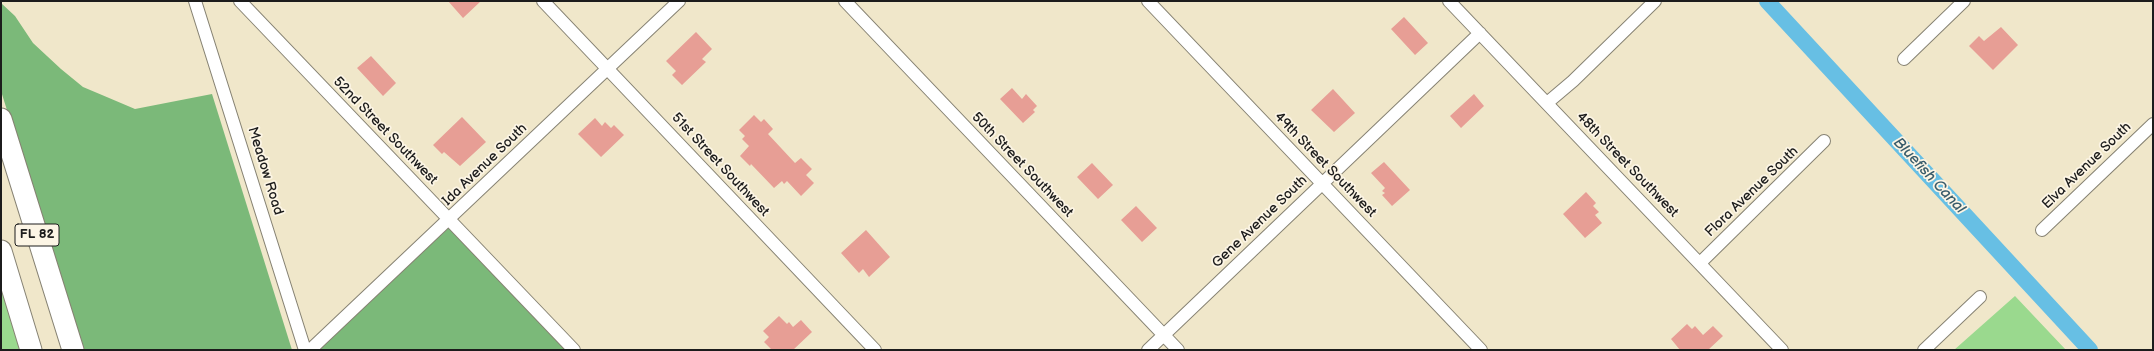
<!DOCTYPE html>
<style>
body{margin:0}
#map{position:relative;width:2154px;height:351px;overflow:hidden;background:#f0e7ca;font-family:"Balsamiq Sans",sans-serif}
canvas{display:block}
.frame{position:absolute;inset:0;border:2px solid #1c1c1c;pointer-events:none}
</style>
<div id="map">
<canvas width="2154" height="351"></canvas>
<div class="frame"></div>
</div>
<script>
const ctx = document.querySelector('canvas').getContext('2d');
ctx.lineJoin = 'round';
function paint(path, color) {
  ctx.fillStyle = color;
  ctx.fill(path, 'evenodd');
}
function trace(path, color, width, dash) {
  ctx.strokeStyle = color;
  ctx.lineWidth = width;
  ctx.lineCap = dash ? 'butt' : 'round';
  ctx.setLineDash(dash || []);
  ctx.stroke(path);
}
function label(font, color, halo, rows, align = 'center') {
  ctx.font = font + ' "Balsamiq Sans",sans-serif';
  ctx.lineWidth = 3.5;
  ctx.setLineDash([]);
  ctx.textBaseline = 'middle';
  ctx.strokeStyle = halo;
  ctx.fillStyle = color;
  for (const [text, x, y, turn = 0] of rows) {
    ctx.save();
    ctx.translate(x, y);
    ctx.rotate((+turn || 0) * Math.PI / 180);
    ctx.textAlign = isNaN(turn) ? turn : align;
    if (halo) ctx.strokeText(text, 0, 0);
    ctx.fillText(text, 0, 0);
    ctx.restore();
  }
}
paint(new Path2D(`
 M1 280 22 350H1Z
 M2015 296 2066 350H1954Z`), '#9ad98e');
paint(new Path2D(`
 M1 3 15 16 33 43 61 69 83 87 102 95 135 109 212 94 292 350H82L1 91Z
 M452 223 574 350H313Z`), '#7bb979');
trace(new Path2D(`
 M1767 1 2090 350`), '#67bfe4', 16);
paint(new Path2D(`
 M448 1H481L463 18Z
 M1404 17 1428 43 1415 55 1391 29Z
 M2001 27 2018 45 1993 70 1969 46 1979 36 1984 41Z
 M696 32 712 49 702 59 706 62 682 85 672 75 676 71 666 61Z
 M371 56 396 83 383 96 357 68Z
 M1012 88 1022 99 1026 94 1037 106 1033 110 1035 112 1023 123 1000 99Z
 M1333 89 1355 113 1334 132 1311 110Z
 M1474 94 1484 106 1461 128 1450 116Z
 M754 115 761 122 764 119 773 129 768 134 795 163 801 158 812 169 806 175 814 183 801 196 787 181 784 184 782 181 774 188 751 164 750 166 740 156 749 146 742 139 745 136 739 130Z
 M462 117 486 142 460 166 444 152 442 154 433 145Z
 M595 118 602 126 605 122 611 128 614 125 624 135 601 157 578 134Z
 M1384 162 1410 190 1392 206 1382 195 1385 193 1382 191 1385 188 1371 173Z
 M1092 163 1113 185 1098 199 1077 177Z
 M1586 192 1596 203 1593 206 1599 212 1595 215 1602 223 1585 238 1563 214Z
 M1136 206 1157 228 1142 242 1121 220Z
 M866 230 890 257 869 277 863 269 859 273 841 253Z
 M779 316 787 324 789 322 793 327 801 320 812 332 793 350H772L764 342 769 337 763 331Z
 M1687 324 1692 329 1695 326 1703 335 1713 326 1723 336 1708 350H1680L1671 339Z`), '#e79e95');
const street = new Path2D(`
 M195 1 305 350
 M240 1 574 350
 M543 1 875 350
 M845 1 1178 350
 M1148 1 1481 350
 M1449 1 1782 350
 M1904 59 1964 1
 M1547 103 1573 81 1655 1
 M2042 230 2153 124
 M1700 263 1824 141
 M310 350 679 1
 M1148 350 1480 33
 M1924 350 1980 297`);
const highway = new Path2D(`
 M1 119 73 350
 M1 251 31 350`);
trace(street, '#868273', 14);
trace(highway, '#868273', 23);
trace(street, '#fff', 12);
trace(highway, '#fff', 21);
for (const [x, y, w] of [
 [37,235,44]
]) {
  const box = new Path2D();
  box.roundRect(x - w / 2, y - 11, w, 22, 3);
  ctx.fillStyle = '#fcf5e5';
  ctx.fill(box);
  trace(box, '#1c1c1c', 1);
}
label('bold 13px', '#1c1c1c', null, [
 ["FL 82",37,235]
]);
label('14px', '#1c1c1c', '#fcf5e5', [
 ["52nd Street Southwest",385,131,46],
 ["Ida Avenue South",485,165,-44],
 ["51st Street Southwest",720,165,47],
 ["50th Street Southwest",1022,165,46],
 ["49th Street Southwest",1325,165,46],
 ["48th Street Southwest",1627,165,46],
 ["Elva Avenue South",2087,166,-44],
 ["Meadow Road",265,171,73],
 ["Flora Avenue South",1752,192,-44],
 ["Gene Avenue South",1260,222,-44]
]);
label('italic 15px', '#3a5d6c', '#fcf5e5', [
 ["Bluefish Canal",1929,176,47]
]);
</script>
